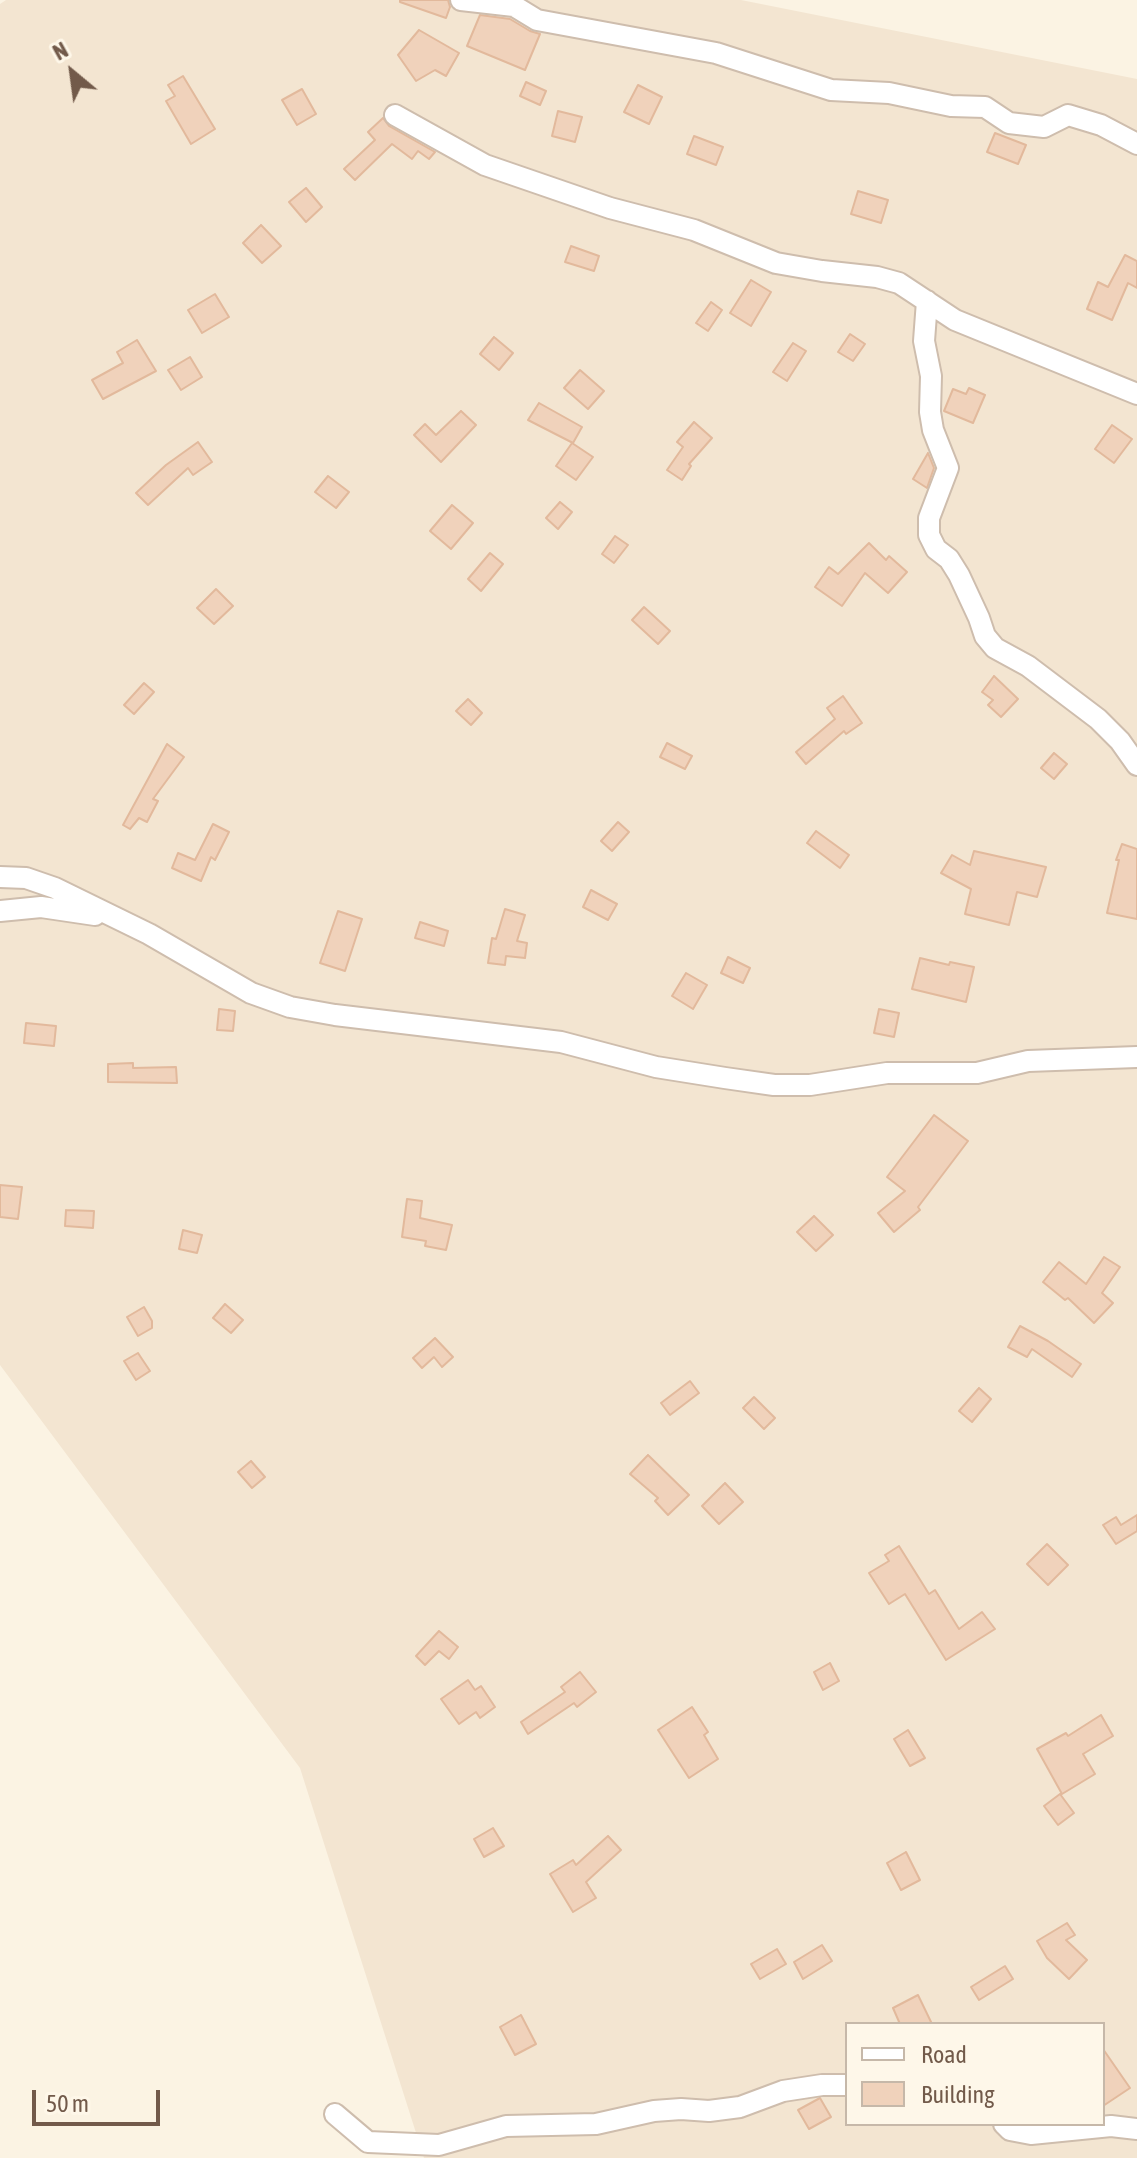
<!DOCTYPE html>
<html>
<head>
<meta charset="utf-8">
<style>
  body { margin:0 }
  #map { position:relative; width:1137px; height:2158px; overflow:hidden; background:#fbf3e3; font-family:"Asap Condensed",sans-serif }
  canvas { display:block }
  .legend { position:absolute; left:845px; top:2022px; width:260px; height:104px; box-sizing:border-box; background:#fef7e9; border:2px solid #c6b8a9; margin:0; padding:10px 14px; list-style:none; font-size:24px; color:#725a4a }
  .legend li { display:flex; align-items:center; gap:16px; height:40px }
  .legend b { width:40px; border:2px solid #c6b8a9 }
  .north { position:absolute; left:32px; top:32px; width:80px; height:80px; -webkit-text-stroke:6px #fef7e9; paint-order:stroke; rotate:331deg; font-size:22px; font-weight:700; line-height:32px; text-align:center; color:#725a4a }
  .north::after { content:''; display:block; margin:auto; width:28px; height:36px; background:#725a4a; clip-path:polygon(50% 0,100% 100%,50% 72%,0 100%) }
  .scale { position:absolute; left:32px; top:2090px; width:128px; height:36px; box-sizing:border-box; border:4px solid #725a4a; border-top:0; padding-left:10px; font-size:24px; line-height:28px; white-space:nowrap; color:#725a4a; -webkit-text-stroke:6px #fef7e9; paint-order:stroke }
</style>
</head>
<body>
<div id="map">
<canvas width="1137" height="2158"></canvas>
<ul class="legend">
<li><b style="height:10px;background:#fff"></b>Road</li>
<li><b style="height:22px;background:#f0d2bb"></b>Building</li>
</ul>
<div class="north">N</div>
<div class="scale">50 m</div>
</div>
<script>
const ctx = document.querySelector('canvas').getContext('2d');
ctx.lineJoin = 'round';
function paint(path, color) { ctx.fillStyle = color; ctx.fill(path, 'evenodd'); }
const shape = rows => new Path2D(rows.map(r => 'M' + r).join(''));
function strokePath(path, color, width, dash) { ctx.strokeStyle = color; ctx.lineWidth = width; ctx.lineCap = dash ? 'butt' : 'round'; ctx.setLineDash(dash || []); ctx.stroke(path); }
paint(shape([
  [6,0,741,0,1137,79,1137,2158,424,2158,300,1768,0,1365,0,4],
  [847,2024,1103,2024,1103,2124,847,2124]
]), '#f3e5d1');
const building = shape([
  [400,0,448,0,450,7,446,18,400,2,400,0],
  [480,15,510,19,530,31,540,34,525,70,467,46,480,15],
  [419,30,459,53,446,76,435,70,416,81,398,55,419,30],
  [183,76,215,129,191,144,166,101,175,96,168,85,183,76],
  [526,82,546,91,540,105,520,96,526,82],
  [638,85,662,97,649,124,624,112,638,85],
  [302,89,316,114,297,125,282,100,302,89],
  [558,111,582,117,575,142,552,136,558,111],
  [383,118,389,126,435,152,429,159,418,151,412,159,392,144,355,180,344,169,375,140,368,132,383,118],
  [995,133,1026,145,1018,164,987,152,995,133],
  [694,136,723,147,716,165,687,154,694,136],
  [306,188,322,207,306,222,289,202,306,188],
  [858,191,888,200,881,223,851,214,858,191],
  [261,225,281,246,262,263,243,243,261,225],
  [571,246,599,256,594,271,565,262,571,246],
  [1125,255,1137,261,1137,288,1128,283,1112,320,1087,309,1098,282,1108,287,1125,255],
  [751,280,771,292,751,326,730,313,751,280],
  [215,294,229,317,202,333,188,310,215,294],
  [711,302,722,310,708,331,696,323,711,302],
  [850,334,865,344,853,361,838,352,850,334],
  [494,337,513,353,499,370,480,354,494,337],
  [137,340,156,371,103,399,92,380,123,363,117,352,137,340],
  [793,343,806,351,787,381,773,372,793,343],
  [190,357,202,377,181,390,168,370,190,357],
  [580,370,604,391,588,409,564,388,580,370],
  [969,388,985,395,973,423,944,411,953,389,966,394,969,388],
  [539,403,582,427,573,443,528,420,539,403],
  [461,411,476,425,441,462,414,435,425,424,436,435,461,411],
  [694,422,712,438,689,464,691,466,682,480,667,470,683,447,677,442,694,422],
  [1112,425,1132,439,1114,463,1095,449,1112,425],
  [198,442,212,462,193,475,188,468,148,505,136,493,166,465,198,442],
  [572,443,593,457,576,480,556,466,572,443],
  [928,453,934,468,927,488,913,479,928,453],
  [328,476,349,492,336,508,315,492,328,476],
  [560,502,572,512,558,529,546,518,560,502],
  [452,505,473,523,451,549,430,531,452,505],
  [615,536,628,545,614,563,602,554,615,536],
  [869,543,886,560,889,556,907,572,888,593,865,573,842,606,815,587,829,567,838,574,869,543],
  [490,553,503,564,481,591,468,579,490,553],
  [216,589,233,606,214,624,197,608,216,589],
  [644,607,670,631,658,644,632,620,644,607],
  [994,676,1018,699,1001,717,988,705,993,700,982,692,994,676],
  [144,683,154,692,134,714,124,705,144,683],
  [843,696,862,723,846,734,844,731,806,764,796,752,835,719,827,708,843,696],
  [468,699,482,713,471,725,456,711,468,699],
  [667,743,692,756,685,769,660,757,667,743],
  [167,744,184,757,153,799,158,801,147,822,139,818,130,829,123,825,167,744],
  [1054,753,1067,764,1054,779,1041,768,1054,753],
  [618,822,629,832,612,851,601,841,618,822],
  [213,824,229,832,215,860,211,857,201,881,172,868,178,853,195,860,213,824],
  [816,831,849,855,840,868,807,843,816,831],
  [1122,844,1137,849,1137,919,1107,913,1119,860,1116,860,1122,844],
  [974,851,1046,867,1037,897,1017,892,1009,925,965,914,971,889,941,873,952,855,970,865,974,851],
  [591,890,617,904,608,920,583,907,591,890],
  [505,909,525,915,517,941,527,943,525,958,506,956,505,965,488,963,492,938,496,939,505,909],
  [338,911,362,919,345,971,320,963,338,911],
  [420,922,448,931,444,946,415,938,420,922],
  [728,957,750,968,743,983,721,973,728,957],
  [920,958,949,965,950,962,974,967,966,1002,912,989,920,958],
  [686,973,707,985,693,1009,672,996,686,973],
  [219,1009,235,1011,233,1031,217,1030,219,1009],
  [879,1009,899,1013,894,1037,874,1033,879,1009],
  [26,1023,56,1026,54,1046,24,1043,26,1023],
  [133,1063,133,1068,176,1067,177,1083,108,1082,108,1064,133,1063],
  [934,1115,968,1141,918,1207,920,1210,894,1232,878,1213,905,1191,887,1177,934,1115],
  [0,1185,22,1187,18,1219,0,1217,0,1185],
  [407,1199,422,1201,420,1218,452,1225,446,1250,425,1246,426,1241,402,1237,407,1199],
  [66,1210,94,1211,93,1228,65,1226,66,1210],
  [814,1216,833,1235,816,1251,797,1232,814,1216],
  [183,1230,202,1235,197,1253,179,1249,183,1230],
  [1104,1257,1120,1267,1102,1293,1113,1303,1094,1323,1068,1298,1065,1300,1043,1282,1059,1262,1086,1284,1104,1257],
  [225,1304,243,1320,231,1333,213,1318,225,1304],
  [144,1307,152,1321,152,1328,138,1336,127,1317,144,1307],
  [1020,1326,1048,1341,1081,1364,1072,1377,1032,1349,1027,1357,1008,1347,1020,1326],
  [435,1338,453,1357,442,1367,434,1357,422,1368,413,1358,435,1338],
  [138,1353,150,1371,136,1380,124,1361,138,1353],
  [690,1381,699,1393,670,1415,661,1403,690,1381],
  [979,1388,991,1399,972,1422,959,1411,979,1388],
  [754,1397,775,1418,764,1429,743,1408,754,1397],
  [648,1455,689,1495,668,1515,655,1501,658,1498,630,1474,648,1455],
  [251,1461,265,1477,252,1488,238,1472,251,1461],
  [725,1483,743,1502,719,1524,702,1506,725,1483],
  [1137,1515,1137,1531,1116,1544,1103,1525,1116,1517,1121,1525,1137,1515],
  [1047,1544,1068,1565,1048,1585,1027,1564,1047,1544],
  [899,1546,929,1594,935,1590,959,1629,982,1612,995,1629,946,1660,905,1594,889,1604,869,1573,889,1561,885,1555,899,1546],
  [439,1631,458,1647,449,1659,439,1651,425,1665,416,1656,439,1631],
  [830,1663,839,1681,823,1690,814,1672,830,1663],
  [580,1672,596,1692,577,1707,574,1703,528,1734,521,1722,565,1692,561,1687,580,1672],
  [468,1680,475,1690,481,1686,495,1707,480,1718,476,1712,459,1724,441,1699,468,1680],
  [692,1707,708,1732,704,1735,718,1759,689,1778,658,1730,692,1707],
  [1101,1715,1113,1736,1083,1754,1095,1774,1062,1794,1037,1749,1066,1733,1068,1736,1101,1715],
  [908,1730,925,1758,910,1766,894,1739,908,1730],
  [1060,1794,1074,1813,1058,1825,1044,1806,1060,1794],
  [493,1828,504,1846,484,1857,474,1839,493,1828],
  [608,1836,621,1850,586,1882,596,1898,573,1912,550,1874,573,1860,576,1865,608,1836],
  [906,1852,920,1880,901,1890,887,1863,906,1852],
  [1067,1923,1075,1935,1066,1940,1087,1960,1069,1979,1047,1958,1037,1941,1067,1923],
  [822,1945,832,1961,803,1979,794,1962,822,1945],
  [777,1949,786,1964,760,1979,751,1964,777,1949],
  [1005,1966,1013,1979,979,2000,971,1987,1005,1966],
  [918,1995,932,2024,900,2024,893,2008,918,1995],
  [521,2015,536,2044,515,2055,500,2027,521,2015],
  [1103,2049,1130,2088,1103,2106,1103,2049],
  [820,2098,831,2117,809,2129,798,2110,820,2098]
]);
paint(building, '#f0d2bb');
strokePath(building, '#e2b99c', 2);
const minor = shape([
  [461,0,514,6,537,20,716,53,831,90,889,93,951,106,985,107,1009,123,1044,127,1068,115,1101,125,1137,144],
  [395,115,485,165,610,208,694,230,776,263,822,271,877,277,899,283,955,320,1137,394],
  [927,301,924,341,931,376,930,412,933,430,948,468,929,518,929,535,936,549,949,559,959,575,979,618,985,636,995,648,1028,666,1098,719,1120,741,1137,765],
  [0,877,26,878,55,888,149,934,251,993,290,1007,335,1015,561,1042,656,1067,725,1078,774,1085,810,1085,887,1073,977,1073,1028,1061,1137,1057],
  [0,911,41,907,95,915],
  [335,2114,368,2142,439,2145,506,2126,596,2124,654,2111,681,2109,709,2111,740,2107,783,2091,822,2085,847,2085],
  [1004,2124,1010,2130,1031,2134,1111,2126,1137,2129]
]);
strokePath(minor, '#cebdad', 24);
strokePath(minor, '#fff', 20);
</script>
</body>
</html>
